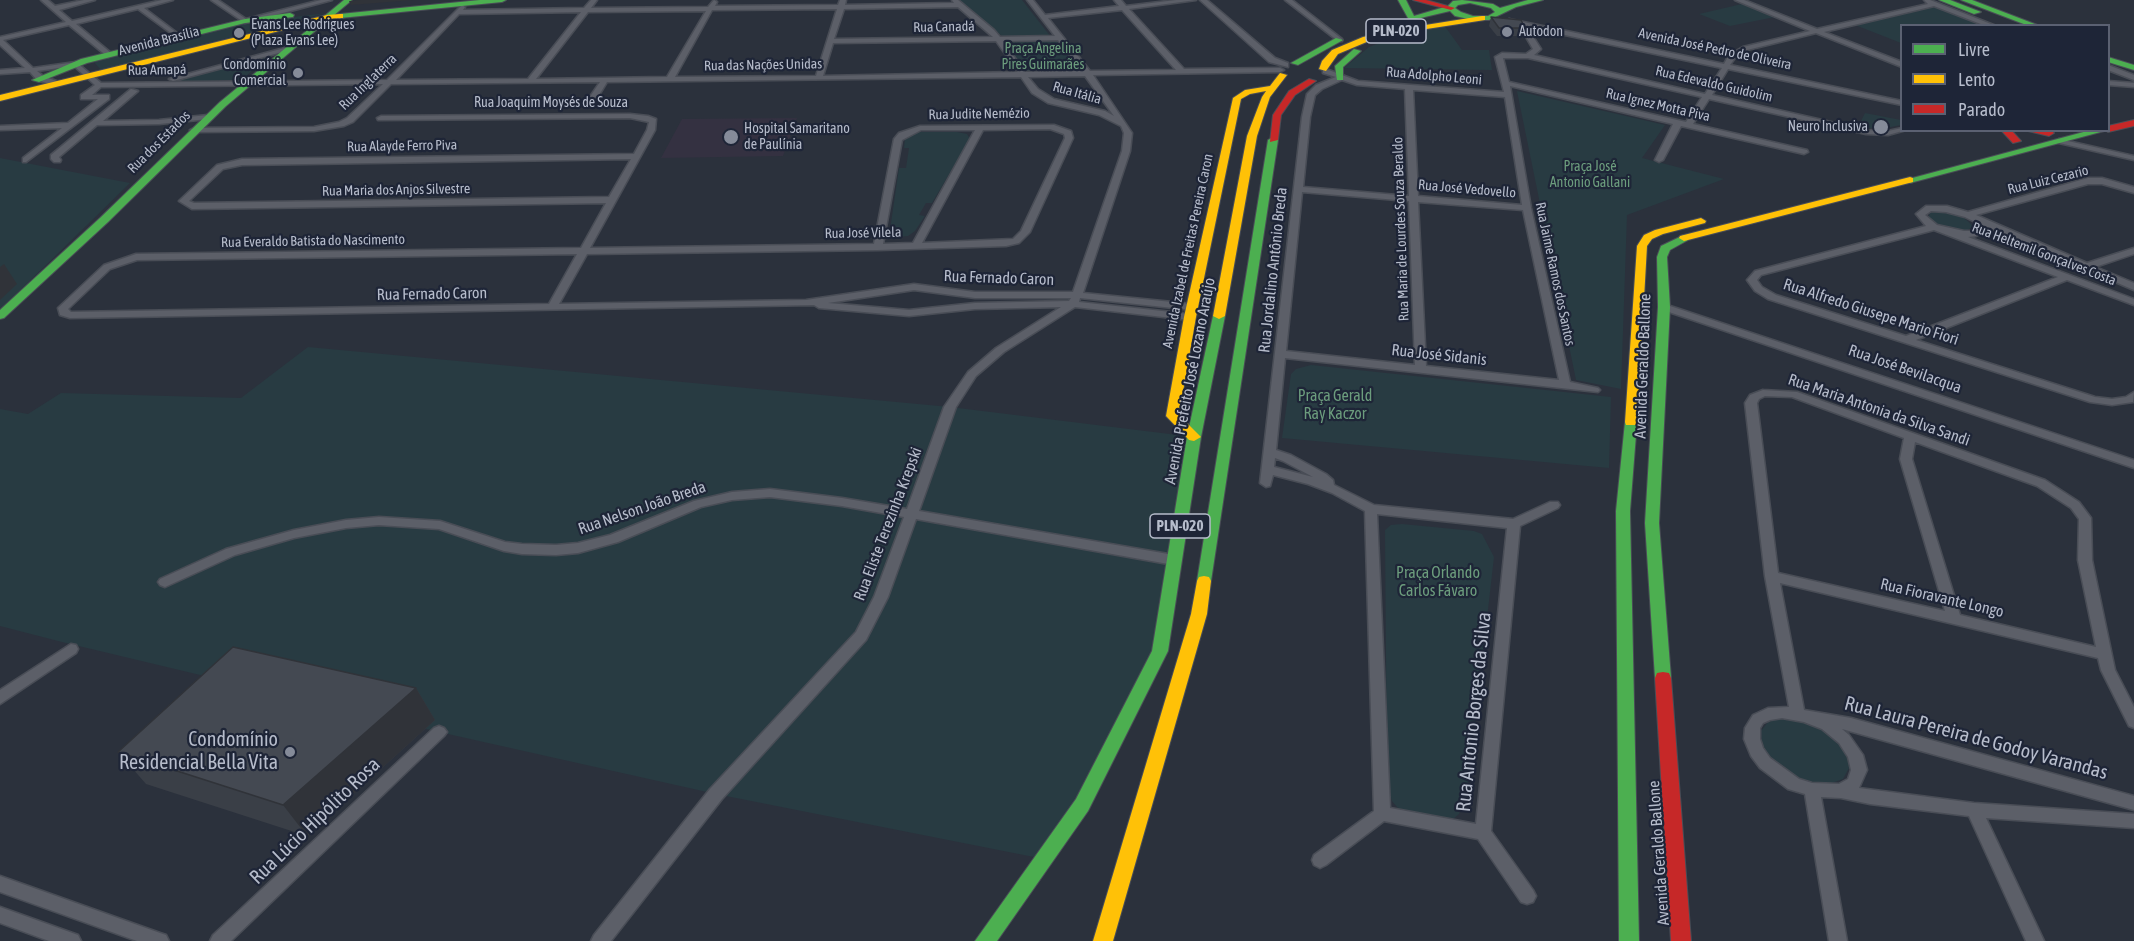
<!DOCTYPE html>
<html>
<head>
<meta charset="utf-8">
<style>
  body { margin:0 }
  #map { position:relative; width:2134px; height:941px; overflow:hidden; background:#2b313c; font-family:"Asap Condensed",sans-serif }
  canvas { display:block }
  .legend { position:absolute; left:1900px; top:24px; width:210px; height:108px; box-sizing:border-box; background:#1e2537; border:2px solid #5b6172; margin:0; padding:8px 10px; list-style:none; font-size:18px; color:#b6bccb }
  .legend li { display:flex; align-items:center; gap:12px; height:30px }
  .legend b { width:30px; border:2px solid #5b6172 }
</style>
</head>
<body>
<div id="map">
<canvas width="2134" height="941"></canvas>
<ul class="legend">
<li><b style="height:8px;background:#4caf50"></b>Livre</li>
<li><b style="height:8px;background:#ffc107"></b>Lento</li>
<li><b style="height:8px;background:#c62828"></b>Parado</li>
</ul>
</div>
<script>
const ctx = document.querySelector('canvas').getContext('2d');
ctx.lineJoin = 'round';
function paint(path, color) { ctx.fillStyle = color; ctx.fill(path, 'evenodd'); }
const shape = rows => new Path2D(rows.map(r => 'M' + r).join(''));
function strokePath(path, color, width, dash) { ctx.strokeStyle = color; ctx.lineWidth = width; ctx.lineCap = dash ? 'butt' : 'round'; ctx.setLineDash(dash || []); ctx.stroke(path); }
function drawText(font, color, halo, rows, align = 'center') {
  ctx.font = font + ' "Asap Condensed",sans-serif'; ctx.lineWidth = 4.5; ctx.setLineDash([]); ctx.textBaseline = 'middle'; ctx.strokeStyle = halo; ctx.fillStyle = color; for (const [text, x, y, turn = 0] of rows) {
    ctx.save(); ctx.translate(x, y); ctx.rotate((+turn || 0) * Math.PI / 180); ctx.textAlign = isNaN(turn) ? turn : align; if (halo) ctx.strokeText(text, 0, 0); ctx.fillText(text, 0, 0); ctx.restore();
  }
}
paint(shape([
  [797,118,783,156,661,158,682,119]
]), '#343141');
paint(shape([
  [958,0,1022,0,1051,37,1003,37],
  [1746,3,1780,16,1730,26,1699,14],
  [1927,6,1947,9,1993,25,1902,26,1901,43,1850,23],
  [326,13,101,70,94,62,244,23],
  [1444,25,1462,50,1489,50,1492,70,1344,68,1369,47,1387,40,1409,32],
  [1057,39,1085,73,1026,74,1001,40],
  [267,57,242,80,172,82,204,73],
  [1517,91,1665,125,1642,158,1724,179,1627,215,1621,389,1576,380],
  [1865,113,1901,120,1901,125,1886,128,1866,128,1859,125],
  [919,132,957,132,967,134,970,139,932,203,926,203,919,215,925,216,915,231,908,236,897,237,892,234,890,230,899,168,906,168,909,148,904,148,905,139],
  [0,158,130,183,0,310],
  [1935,211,1962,216,1973,226,1968,230,1962,230,1940,226,1928,217,1931,212],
  [308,347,950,407,1194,437,1160,651,1044,859,716,794,439,732,62,642,0,626,0,409,28,414,61,393,241,398],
  [1311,365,1611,397,1609,468,1282,438,1291,374,1296,369],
  [1402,524,1474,531,1482,534,1494,557,1467,794,1459,814,1451,821,1403,814,1392,801,1387,785,1385,530,1391,525],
  [1781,718,1804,720,1832,736,1841,745,1848,759,1849,768,1843,779,1829,784,1804,781,1791,775,1770,759,1762,744,1761,731,1768,722]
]), '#283b42');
const street = shape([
  [41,0,48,0,55,6,84,0,95,0,59,10,72,21,162,0,173,0,144,8,181,36,181,38,179,39,138,9,76,24,111,53,112,55,108,57,69,25,3,40,33,68,76,62,101,83,387,80,462,5,465,7,463,10,584,8,591,0,597,0,591,8,708,7,714,0,717,2,715,6,838,5,840,0,846,0,845,5,954,3,952,0,958,0,994,30,1000,37,1055,36,1027,0,1033,0,1045,15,1119,6,1114,0,1121,0,1126,6,1176,0,1196,0,1129,9,1184,69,1280,68,1284,70,1280,72,1093,75,1132,133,1130,151,1083,293,1192,304,1197,307,1192,310,1080,298,1079,302,1190,314,1195,317,1190,320,1075,307,1004,352,976,376,956,407,919,511,1174,555,1179,557,1181,560,1179,563,1174,565,916,519,888,597,866,640,722,799,611,941,591,941,594,935,710,789,856,632,874,597,904,517,842,506,770,497,732,500,701,507,618,542,578,553,556,555,522,554,504,551,439,529,379,525,346,528,294,538,235,555,165,587,160,585,158,582,160,579,226,549,294,530,346,520,379,517,440,521,505,542,522,544,556,545,578,543,610,535,694,501,732,492,770,489,842,498,907,509,944,407,968,372,996,348,1061,307,975,309,909,316,819,308,814,305,70,318,60,315,58,308,104,265,136,254,581,248,606,203,192,209,179,201,217,165,242,159,634,154,647,130,649,122,630,118,378,120,377,118,381,116,630,114,648,116,656,119,655,130,590,248,874,244,894,139,899,133,920,126,1054,125,1071,131,1073,138,1030,232,1019,243,1006,246,878,250,587,254,559,304,806,300,914,284,975,292,1073,292,1122,151,1124,133,1121,126,1099,115,1048,103,1032,93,1021,77,607,82,596,100,593,100,589,98,600,82,391,84,353,122,344,126,314,131,194,132,190,130,194,128,314,127,339,122,347,118,383,84,101,87,92,95,109,95,109,99,26,162,23,162,23,158,62,128,0,130,0,126,68,123,98,99,81,99,81,95,95,85,74,66,37,71,43,76,59,82,59,86,56,86,37,80,30,72,0,74,0,70,25,68,0,45,0,37,66,22,41,0],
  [958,7,993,37,834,39,844,9,958,7],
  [837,9,816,76,675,77,712,10,837,9],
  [1122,10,1176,70,1090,71,1048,18,1122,10],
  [706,11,667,77,536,79,588,12,706,11],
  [581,12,528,79,396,80,459,14,581,12],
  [1058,40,1082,71,1025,72,1003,41,1058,40],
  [996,41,1018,72,823,76,833,43,996,41],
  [1085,76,1114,116,1105,111,1054,99,1038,89,1028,77,1085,76],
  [1050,129,1064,134,1065,138,1021,231,1013,239,922,243,983,130,1050,129],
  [921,130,975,130,913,243,883,244,902,140,921,130],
  [631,159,609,197,194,203,189,201,223,169,242,165,631,159],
  [577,254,549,304,71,312,68,309,110,269,137,260,577,254],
  [914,290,975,298,1071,298,1069,301,975,303,909,310,828,303,914,290],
  [211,0,218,0,246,19,321,0,332,0,245,23,211,0],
  [1200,0,1207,0,1275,58,1288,63,1288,67,1269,62,1200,0],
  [1285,0,1292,0,1342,39,1342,41,1338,41,1285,0],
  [1735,0,1744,0,1817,29,1928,4,1924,0,1930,0,1996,26,1986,26,1934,6,1824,32,1902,62,1902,67,1816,33,1747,50,1735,58,1730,65,1902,101,1902,105,1728,69,1712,95,1866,130,1888,131,1902,128,1902,130,1906,130,1888,135,1866,134,1709,99,1693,124,1807,150,1808,152,1804,154,1681,126,1663,160,1659,162,1655,160,1673,124,1510,86,1531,208,1570,382,1598,388,1600,390,1598,392,1285,358,1276,450,1291,455,1326,474,1333,480,1334,485,1374,505,1513,519,1550,502,1558,502,1560,505,1558,508,1520,526,1491,831,1533,890,1536,896,1533,902,1527,904,1521,902,1478,839,1384,821,1326,865,1320,868,1314,865,1312,860,1314,855,1374,811,1365,511,1332,493,1308,484,1273,475,1270,486,1266,487,1260,483,1302,117,1307,94,1316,85,1336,77,1323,73,1323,69,1326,69,1358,81,1504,92,1495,57,1502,53,1526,54,1533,49,1519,25,1507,22,1507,20,1509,19,1724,64,1729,55,1743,47,1810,31,1735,0],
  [1527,27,1722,68,1705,94,1534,55,1541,49,1527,27],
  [1503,58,1528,58,1702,97,1686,122,1509,82,1503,58],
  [1342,80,1357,85,1405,89,1409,196,1303,187,1310,117,1315,95,1322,89,1342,80],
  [1413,90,1505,97,1522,205,1418,196,1413,90],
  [1302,192,1409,201,1415,365,1286,351,1302,192],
  [1418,202,1523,210,1559,380,1426,366,1418,202],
  [1275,458,1283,461,1313,477,1274,467,1275,458],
  [1377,514,1507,528,1476,824,1390,808,1377,514],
  [288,47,290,48,290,50,173,81,169,79,288,47],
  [2108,65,2134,75,2134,80,2108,70,2108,65],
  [2108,81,2134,83,2134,87,2108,85,2108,81],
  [131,89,138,91,103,121,159,120,208,115,212,117,208,119,159,124,97,125,59,157,61,160,60,162,54,162,51,159,51,155,131,89],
  [2059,139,2134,156,2134,160,2059,143,2059,139],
  [2088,178,2102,178,2134,187,2134,193,2102,184,2088,184,1976,215,2087,263,2134,248,2134,254,2095,267,2134,283,2134,290,1985,226,1985,231,1976,236,1968,237,2134,299,2134,305,2067,280,1916,340,2095,397,2112,399,2126,397,2134,392,2133,402,2112,405,2090,402,1768,299,1755,291,1747,280,1755,271,1926,226,1916,214,1926,206,1947,206,1968,212,2088,178],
  [1931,211,1946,212,1965,217,1975,222,1977,228,1971,231,1964,231,1937,225,1925,215,1931,211],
  [1934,230,2058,277,1906,336,1776,295,1762,287,1757,280,1761,275,1934,230],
  [1664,304,2134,460,2134,468,1660,309,1660,305,1664,304],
  [1763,390,1797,392,2045,480,2079,502,2091,518,2092,560,2115,670,2134,707,2134,728,2129,726,2101,670,2098,658,1780,583,1804,710,1851,718,2134,796,2134,810,1842,729,1849,735,1863,755,1867,770,1859,788,1974,803,2134,814,2134,828,1986,818,2044,941,2026,941,1969,816,1870,804,1841,798,1821,797,1847,941,1829,941,1805,794,1788,789,1760,768,1751,756,1744,739,1745,728,1753,715,1768,708,1789,707,1765,576,1745,403,1750,395,1763,390],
  [1765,396,1792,397,1904,438,1900,459,1945,611,1778,573,1757,403,1759,399,1765,396],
  [1915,442,2037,486,2071,508,2079,519,2078,560,2096,647,1960,615,1912,459,1915,442],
  [1782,718,1804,722,1822,729,1839,743,1848,757,1851,770,1848,779,1839,784,1812,783,1799,779,1770,758,1763,748,1760,739,1760,728,1763,723,1770,720,1782,718],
  [71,644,76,645,78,649,76,653,0,704,0,690,71,644],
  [439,726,444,728,447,732,444,736,231,941,210,941,213,935,434,728,439,726],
  [0,876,160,933,166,935,169,941,137,941,0,892,0,876],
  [0,907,78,935,81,941,49,941,0,923,0,907]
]);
const fast = shape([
  [344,0,352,0,226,106,108,222,4,318,0,319,0,310,100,218,220,102,344,0],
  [480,0,506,0,502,2,340,18,336,16,340,14,480,0],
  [1398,0,1406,0,1414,16,1448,6,1453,1,1462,0,1493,4,1500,8,1528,0,1543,0,1516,7,1489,20,1473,20,1455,16,1450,11,1412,20,1408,18,1398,0],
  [1470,3,1491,8,1495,12,1488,16,1473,16,1461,12,1455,8,1458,5,1470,3],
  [1939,0,1950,0,1981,12,1974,14,1939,0],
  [1961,0,1972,0,2040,26,2029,26,1961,0],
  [290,13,294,15,293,17,245,23,87,63,39,82,32,80,81,59,245,19,290,13],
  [1336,38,1343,40,1298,65,1291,63,1336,38],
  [1354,49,1361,51,1343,67,1343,80,1337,80,1335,66,1354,49],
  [2108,57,2134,65,2134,70,2108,62,2108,57],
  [2091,130,2108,130,1910,183,1905,180,2091,130],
  [1273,137,1278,140,1211,581,1209,585,1204,586,1199,585,1197,581,1268,140,1273,137],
  [1684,235,1688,236,1688,240,1670,250,1667,257,1670,307,1659,523,1671,678,1669,683,1663,684,1657,683,1655,678,1645,523,1658,307,1657,257,1661,246,1684,235],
  [1219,313,1225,316,1201,437,1168,651,1088,811,997,941,975,941,1076,799,1152,651,1187,437,1213,316,1219,313],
  [1631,418,1637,422,1630,511,1639,941,1619,941,1616,511,1625,422,1631,418]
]);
const slow = shape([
  [340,14,343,14,343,18,327,19,0,101,0,95,327,15,340,14],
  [1482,16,1485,16,1485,20,1394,34,1369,41,1338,54,1326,71,1319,69,1322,61,1332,50,1363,37,1394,30,1482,16],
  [1280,73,1287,75,1270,97,1257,136,1225,316,1219,319,1213,316,1247,136,1262,97,1266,91,1250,94,1241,99,1196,317,1179,415,1201,437,1194,441,1189,440,1166,416,1184,317,1233,98,1245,90,1270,86,1280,73],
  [1910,177,1913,178,1913,182,1684,241,1679,238,1680,236,1910,177],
  [1701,218,1706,221,1705,223,1663,234,1652,239,1647,246,1637,422,1636,425,1626,425,1625,422,1637,246,1644,235,1655,230,1701,218],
  [1204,576,1209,577,1211,581,1207,614,1113,941,1093,941,1191,614,1197,581,1199,577,1204,576]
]);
const jam = shape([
  [1413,0,1426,0,1455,8,1451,10,1413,0],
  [1309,79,1316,81,1295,95,1281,115,1278,140,1270,142,1273,115,1289,91,1309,79],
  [2134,120,2134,126,2108,132,2105,130,2108,130,2108,126,2134,120],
  [2001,130,2011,130,2021,141,2013,143,2001,130],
  [2024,130,2050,130,2054,133,2049,136,2024,130],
  [1663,672,1669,673,1671,678,1691,941,1671,941,1655,678,1657,673,1663,672]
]);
strokePath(street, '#494d56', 3);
strokePath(fast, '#494d56', 2);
strokePath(slow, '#494d56', 2);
strokePath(jam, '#494d56', 2);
paint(street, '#5c5f68');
paint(fast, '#4caf50');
paint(slow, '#ffc107');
paint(jam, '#c62828');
paint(shape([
  [1491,17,1525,28,1523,36,1497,36,1489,26],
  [416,688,435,720,307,836,146,784,118,752]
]), '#3a3f47');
paint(shape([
  [361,0,413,0,351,5,349,1],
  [4,264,17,284,0,300,0,267],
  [416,688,435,720,307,836,283,805]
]), '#303339');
const building = shape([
  [1491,17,1521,20,1525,28,1499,28,1491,17],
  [233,647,416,688,283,805,118,752,233,647]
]);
paint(building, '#444952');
strokePath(building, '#303339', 1.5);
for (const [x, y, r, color] of [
  [1507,32,6,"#858b99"],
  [239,33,6,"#858b99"],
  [298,73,6,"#858b99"],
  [1881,127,8,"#858b99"],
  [731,137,8,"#858b99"],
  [290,752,6,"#858b99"]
]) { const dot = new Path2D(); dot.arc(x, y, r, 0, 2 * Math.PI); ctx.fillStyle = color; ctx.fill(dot); strokePath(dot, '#1e2537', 2); }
drawText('14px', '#b6bccb', '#1e2537', [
  ["Evans Lee Rodrigues",251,25],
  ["(Plaza Evans Lee)",251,41],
  ["Autodon",1519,32],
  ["Condomínio",286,65,"right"],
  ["Comercial",286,81,"right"],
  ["Neuro Inclusiva",1868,127,"right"],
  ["Hospital Samaritano",744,129],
  ["de Paulínia",744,145]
], 'left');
drawText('14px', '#b6bccb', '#1e2537', [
  ["Rua Canadá",944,27,-1],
  ["Avenida Brasília",159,41,-14],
  ["Avenida José Pedro de Oliveira",1715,49,12],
  ["Rua das Nações Unidas",763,65,-1],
  ["Rua Amapá",157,70,-1],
  ["Rua Adolpho Leoni",1434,76,5],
  ["Rua Inglaterra",368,82,-44],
  ["Rua Edevaldo Guidolim",1714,84,13],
  ["Rua Itália",1077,93,16],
  ["Rua Joaquim Moysés de Souza",551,103],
  ["Rua Ignez Motta Piva",1658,105,13],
  ["Rua Judite Nemézio",979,114,-1],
  ["Rua dos Estados",159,142,-45],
  ["Rua Alayde Ferro Piva",402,146,-1],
  ["Rua Luiz Cezario",2048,180,-14],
  ["Rua José Vedovello",1467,189,5],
  ["Rua Maria dos Anjos Silvestre",396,190,-1],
  ["Rua Maria de Lourdes Souza Beraldo",1401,229,-92],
  ["Rua José Vilela",863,233,-1],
  ["Rua Everaldo Batista do Nascimento",313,241,-1],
  ["Avenida Izabel de Freitas Pereira Caron",1188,251,-78],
  ["Rua Heltemil Gonçalves Costa",2044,254,21],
  ["Rua Jaime Ramos dos Santos",1555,274,78]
]);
drawText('14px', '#6c9d7d', '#1e2537', [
  ["Praça Angelina",1043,49],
  ["Pires Guimarães",1043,65],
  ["Praça José",1590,167],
  ["Antonio Gallani",1590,183]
]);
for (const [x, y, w] of [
  [1396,31,60],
  [1180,526,60]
]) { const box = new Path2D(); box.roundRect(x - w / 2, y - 12, w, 24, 4.5); ctx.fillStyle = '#1e2537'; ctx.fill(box); strokePath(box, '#b6bccb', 1.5); }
drawText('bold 15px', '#b6bccb', null, [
  ["PLN-020",1396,31],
  ["PLN-020",1180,526]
]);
drawText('16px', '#b6bccb', '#1e2537', [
  ["Rua Jordalino Antônio Breda",1273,270,-84],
  ["Rua Fernado Caron",999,278,2],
  ["Rua Fernado Caron",432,294,-1],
  ["Rua Alfredo Giusepe Mario Fiori",1871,312,18],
  ["Rua José Sidanis",1439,355,6],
  ["Avenida Geraldo Ballone",1643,366,-88],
  ["Rua José Bevilacqua",1905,369,19],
  ["Avenida Prefeito José Lozano Araújo",1190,381,-79],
  ["Rua Maria Antonia da Silva Sandi",1879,410,19],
  ["Rua Nelson João Breda",642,508,-19],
  ["Rua Eliste Terezinha Krepski",888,524,-69],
  ["Rua Fioravante Longo",1942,598,13],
  ["Avenida Geraldo Ballone",1659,853,-94]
]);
drawText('16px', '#6c9d7d', '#1e2537', [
  ["Praça Gerald",1335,396],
  ["Ray Kaczor",1335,414],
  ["Praça Orlando",1438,573],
  ["Carlos Fávaro",1438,591]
]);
drawText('20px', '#b6bccb', '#1e2537', [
  ["Rua Antonio Borges da Silva",1474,712,-84],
  ["Rua Laura Pereira de Godoy Varandas",1976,738,15],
  ["Rua Lúcio Hipólito Rosa",315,821,-44]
]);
drawText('20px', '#b6bccb', '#1e2537', [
  ["Condomínio",278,740],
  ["Residencial Bella Vita",278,763]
], 'right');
</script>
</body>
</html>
